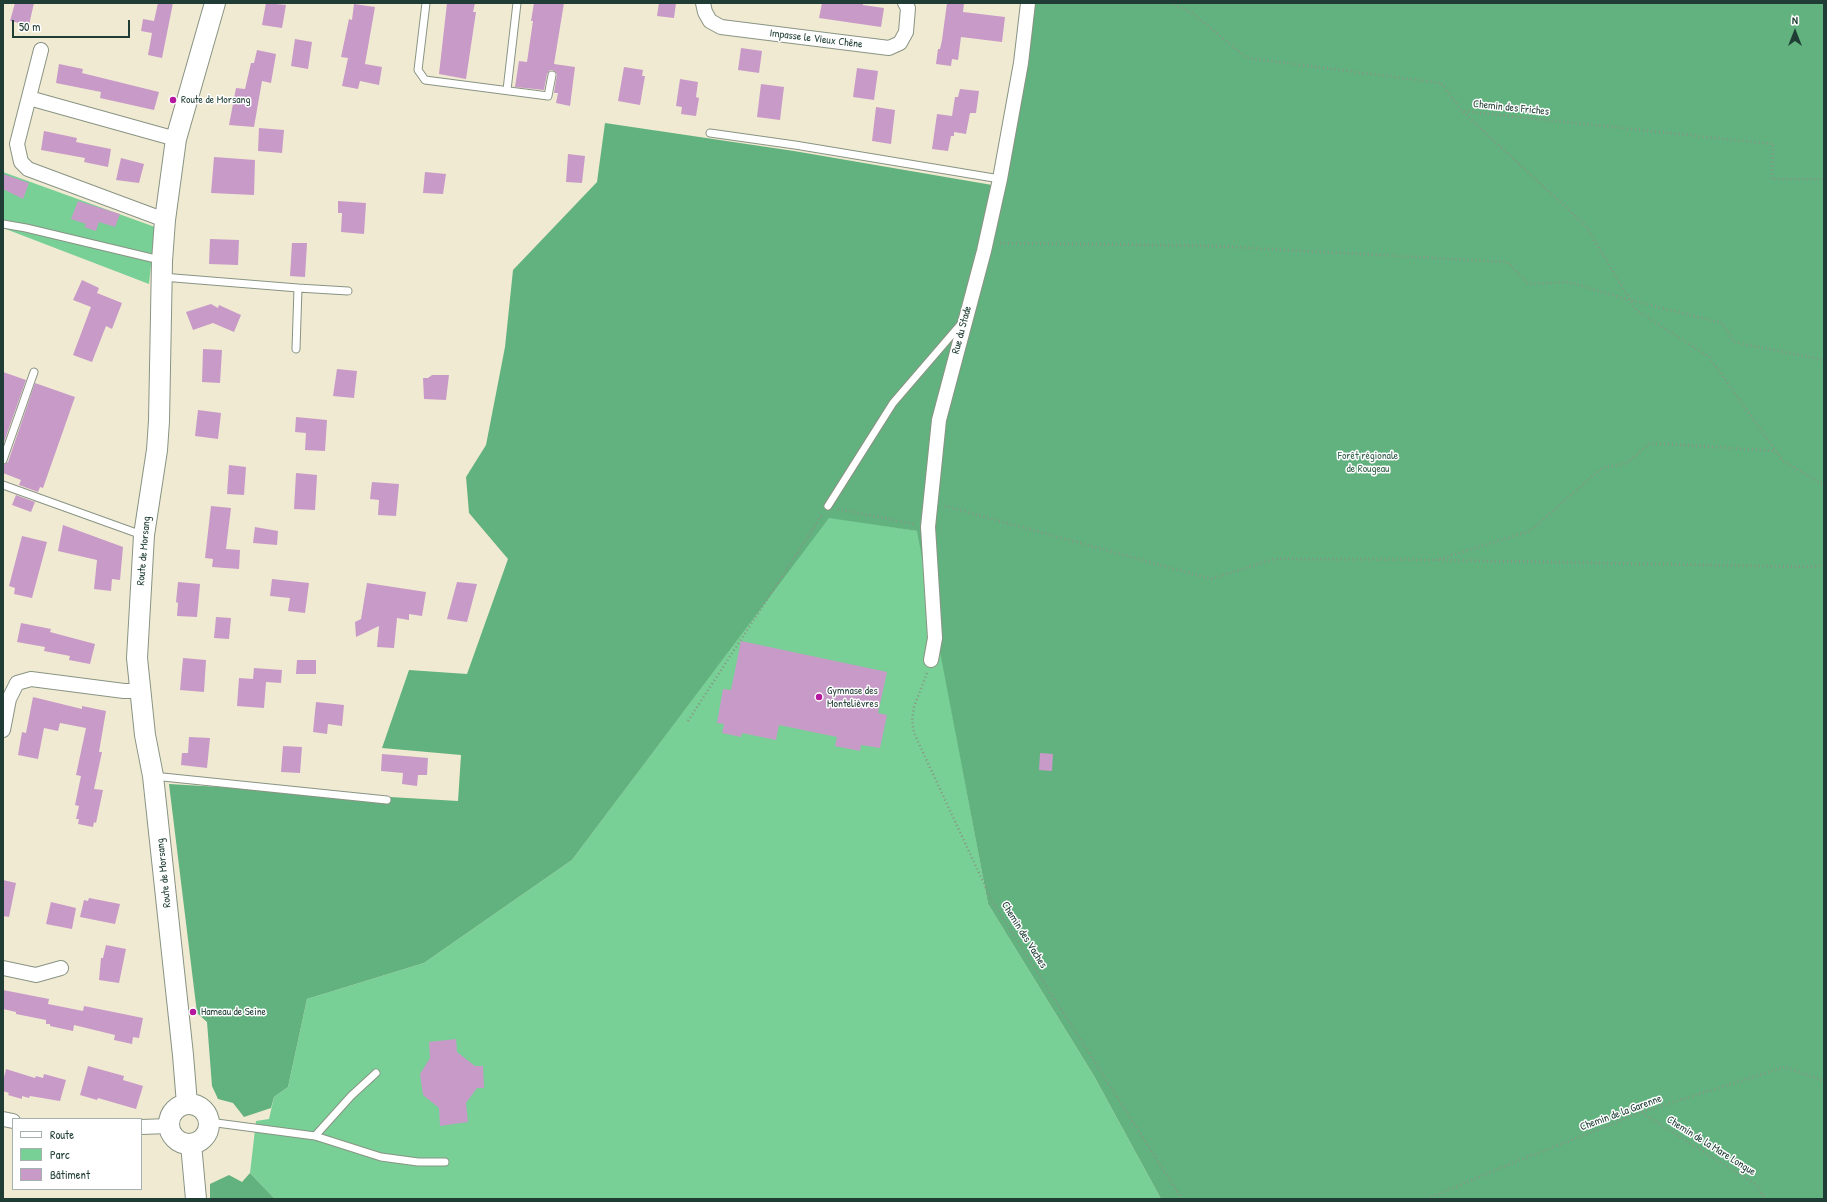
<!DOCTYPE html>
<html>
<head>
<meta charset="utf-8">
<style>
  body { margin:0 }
  #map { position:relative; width:1827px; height:1202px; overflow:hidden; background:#f1ead2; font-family:"Patrick Hand",sans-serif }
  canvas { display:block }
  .frame { position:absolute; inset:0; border:4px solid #1f3d34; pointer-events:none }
  .legend { position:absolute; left:12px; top:1118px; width:130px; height:72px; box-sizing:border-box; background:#fff; border:1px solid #a5b1ae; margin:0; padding:5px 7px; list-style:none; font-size:12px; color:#1f3d34 }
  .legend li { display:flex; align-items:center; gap:8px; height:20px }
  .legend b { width:20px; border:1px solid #a5b1ae }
  .north { position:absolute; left:1775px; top:12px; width:40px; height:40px; -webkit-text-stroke:3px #fff; paint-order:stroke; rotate:0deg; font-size:11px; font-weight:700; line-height:16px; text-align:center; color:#1f3d34 }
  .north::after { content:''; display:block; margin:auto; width:14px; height:18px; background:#1f3d34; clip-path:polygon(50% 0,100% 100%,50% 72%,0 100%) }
  .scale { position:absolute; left:12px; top:20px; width:118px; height:18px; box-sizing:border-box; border:2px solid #1f3d34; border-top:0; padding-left:5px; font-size:12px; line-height:14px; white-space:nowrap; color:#1f3d34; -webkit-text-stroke:3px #fff; paint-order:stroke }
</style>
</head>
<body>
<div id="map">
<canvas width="1827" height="1202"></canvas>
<div class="frame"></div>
<ul class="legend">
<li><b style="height:5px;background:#fff"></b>Route</li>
<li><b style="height:11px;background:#78d096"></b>Parc</li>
<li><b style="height:11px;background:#c89ac8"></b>Bâtiment</li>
</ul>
<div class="north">N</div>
<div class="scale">50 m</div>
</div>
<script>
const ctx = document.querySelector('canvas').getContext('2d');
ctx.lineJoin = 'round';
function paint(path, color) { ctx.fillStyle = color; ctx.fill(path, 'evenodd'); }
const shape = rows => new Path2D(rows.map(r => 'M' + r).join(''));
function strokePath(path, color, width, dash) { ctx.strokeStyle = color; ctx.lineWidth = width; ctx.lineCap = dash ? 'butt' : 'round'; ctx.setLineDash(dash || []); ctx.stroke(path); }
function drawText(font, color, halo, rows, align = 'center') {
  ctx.font = font + ' "Patrick Hand",sans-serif'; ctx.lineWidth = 3; ctx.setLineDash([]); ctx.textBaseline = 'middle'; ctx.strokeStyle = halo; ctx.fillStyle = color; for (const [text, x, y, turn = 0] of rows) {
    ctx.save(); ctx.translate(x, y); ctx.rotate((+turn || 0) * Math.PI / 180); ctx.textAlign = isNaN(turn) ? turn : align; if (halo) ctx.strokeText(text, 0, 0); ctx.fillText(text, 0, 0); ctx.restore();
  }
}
paint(shape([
  [3,172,155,227,149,284,3,228],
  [829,517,918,531,988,904,1094,1076,1161,1199,275,1199,250,1173,256,1121,269,1119,274,1097,288,1087,307,999,424,963,572,860]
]), '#78d096');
paint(shape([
  [1033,3,1824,3,1824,1199,1161,1199,1094,1076,988,904,917,531,829,518,572,860,424,963,307,999,288,1087,274,1097,271,1108,244,1117,233,1103,218,1099,212,1086,207,1022,197,1013,169,784,458,801,461,755,382,748,409,670,467,674,508,559,469,513,466,477,486,445,505,347,513,270,597,182,605,123,794,151,998,186],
  [250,1173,275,1199,210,1199,210,1184,229,1175,242,1182]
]), '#62b27f');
paint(shape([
  [15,3,34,3,29,25,10,21],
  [158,3,173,3,162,58,148,55,152,33,141,31,143,19,154,21],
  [266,3,286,5,282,28,262,25],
  [447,3,475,3,473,12,476,12,466,79,439,74],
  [534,3,564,3,554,64,575,67,570,106,556,103,558,93,554,93,557,74,553,70,550,70,547,74,544,90,515,87,519,61,527,62,533,21,531,21],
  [659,3,676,3,674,18,657,16],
  [822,3,863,3,863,5,884,8,881,27,819,18],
  [947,3,964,3,963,12,1005,17,1002,42,961,37,958,60,952,59,951,66,936,64,938,49,940,49,942,40],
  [354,4,375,7,365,64,382,67,379,85,360,81,358,89,342,86,348,58,341,57,349,19,352,20],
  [295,39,312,42,308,69,291,66],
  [741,48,762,51,759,73,738,70],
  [257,50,276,54,271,83,262,81,254,127,229,125,236,88,245,89,251,63,254,63],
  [59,64,83,69,82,73,159,92,154,110,100,98,101,92,56,83],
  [624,67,643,70,642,76,645,76,640,105,618,101],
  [857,68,878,71,874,100,853,97],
  [680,79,698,82,696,97,699,98,696,116,681,114,682,107,676,106],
  [761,84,784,87,780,120,757,117],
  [960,89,979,91,976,113,970,113,966,134,954,132,954,136,951,136,948,151,932,149,937,114,952,116,955,97,958,97],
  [876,107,895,110,891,144,872,141],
  [259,128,284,130,282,153,258,151],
  [44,131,77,138,76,142,111,149,108,167,84,162,85,158,41,150],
  [568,154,585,156,582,183,566,182],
  [214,157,255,160,254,195,211,193],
  [121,158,144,164,139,183,116,180],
  [425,172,446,174,443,194,423,193],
  [3,174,29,183,23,199,3,189],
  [78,201,120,214,115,227,99,222,96,231,84,227,86,224,71,219],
  [338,201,366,203,364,234,341,232,342,213,338,213],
  [210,239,239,240,238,265,209,264],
  [292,243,307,243,305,277,290,276],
  [82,280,99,288,97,293,122,303,112,329,106,326,92,362,73,355,91,307,73,300],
  [211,304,218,308,219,305,241,315,234,332,213,323,193,330,186,312],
  [203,349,222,350,220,383,202,382],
  [337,369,357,371,354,398,333,396],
  [3,372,26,380,3,445],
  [432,375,449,375,446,400,424,399,423,378,428,378],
  [35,383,75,397,43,488,40,487,38,492,19,485,21,480,3,473,3,465,8,462],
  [198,410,221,413,218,439,195,436],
  [296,417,327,420,325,451,305,450,306,433,295,432],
  [229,465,246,467,244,495,227,494],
  [296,473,317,475,315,510,294,509],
  [372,482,399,484,396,516,378,515,379,500,370,499],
  [16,495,35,502,31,512,12,505],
  [211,506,231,508,226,549,240,550,239,569,212,567,213,559,205,558],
  [63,525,123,547,120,580,112,579,111,591,94,589,97,560,58,551],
  [255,527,278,531,277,545,253,543],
  [22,536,47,542,32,598,14,594,15,588,9,586],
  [272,579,309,583,305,613,288,611,290,598,270,596],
  [178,582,200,584,197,617,177,616,178,603,176,602],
  [457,582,477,584,467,622,447,619],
  [367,583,426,592,422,616,409,614,409,620,397,618,394,648,377,647,379,626,356,637,355,622,361,619],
  [216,617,231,618,229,639,214,638],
  [21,623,51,629,50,632,95,644,90,664,69,660,70,656,44,651,45,647,17,642],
  [741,641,887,672,878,713,887,715,880,748,861,745,860,751,835,746,837,737,779,725,776,740,742,733,741,737,722,733,724,724,717,723,723,689,731,690],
  [183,658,206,660,204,692,180,690],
  [297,660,316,660,316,674,296,674],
  [254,668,282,670,281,683,266,682,264,708,237,706,239,678,253,679],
  [33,697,82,709,82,706,106,711,99,752,102,752,94,789,103,790,96,823,94,822,93,827,78,824,79,819,76,819,79,806,75,805,81,776,76,775,86,728,60,723,58,731,44,728,38,759,18,755,22,732,26,733],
  [316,702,344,705,342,726,328,724,327,734,313,732],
  [189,737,210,738,207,768,181,765,182,753,188,753],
  [283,746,302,747,300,773,281,772],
  [1040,753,1053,754,1052,771,1039,770],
  [382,754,428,758,427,775,418,775,417,786,402,784,403,773,381,771],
  [3,880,16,883,9,917,3,916],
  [89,898,120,904,115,924,80,917,84,900,88,901],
  [51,902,76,908,72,929,46,924],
  [106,945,126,949,119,983,99,980,101,958,103,958],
  [3,990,49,999,48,1004,83,1011,84,1006,143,1018,139,1038,133,1037,132,1044,114,1040,115,1035,74,1025,73,1031,50,1026,50,1024,46,1024,46,1020,16,1014,16,1012,3,1009],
  [456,1039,457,1052,475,1066,483,1066,484,1088,477,1088,466,1103,468,1122,440,1126,439,1108,423,1095,420,1074,430,1058,429,1042],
  [88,1066,124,1076,123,1080,143,1086,136,1109,98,1098,97,1100,80,1095],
  [6,1069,35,1078,36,1076,43,1078,44,1074,66,1080,60,1101,30,1096,29,1098,22,1096,22,1099,8,1095,9,1093,3,1091,3,1081]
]), '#c89ac8');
const lane = shape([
  [426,3,418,70,425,80,548,96,552,75],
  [507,90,517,3],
  [710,133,795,145,1000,179],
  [3,224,26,228,160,260],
  [162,277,298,288,296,349],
  [298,288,348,291],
  [3,460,34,372],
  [3,485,142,535],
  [828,506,893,403,961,324],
  [153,776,387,800],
  [209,1122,315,1136,381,1157,418,1162,445,1162],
  [315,1136,351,1096,376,1073]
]);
const street = shape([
  [703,3,705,12,710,21,721,27,889,48,900,43,906,32,908,8,905,3],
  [41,50,17,144,21,162,28,169,165,220],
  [29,98,176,139],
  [931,660,935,638,928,527,939,420,984,251,1000,179,1021,63,1028,3],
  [3,730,9,699,17,683,31,679,124,691,140,691],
  [3,968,36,975,61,968],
  [3,1119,13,1121],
  [141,1127,169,1126]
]);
const secondary = shape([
  [187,1104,183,1055,153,776,145,735,137,658,144,535,157,450,159,421,162,261,165,220,176,139,215,3],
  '169 1124a20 20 0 1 1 40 0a20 20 0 1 1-40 0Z',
  [191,1144,196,1199]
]);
strokePath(lane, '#889483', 9);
strokePath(street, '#889483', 16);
strokePath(secondary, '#889483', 22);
strokePath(shape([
  [1170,3,1191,12,1247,58,1441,83,1462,111,1773,144,1772,179,1824,179],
  [1463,112,1586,226,1636,310,1709,357,1783,461,1824,485],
  [1000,243,1213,246,1507,262,1529,284,1568,282,1630,300,1722,323,1734,342,1824,360],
  [945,506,1211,579,1274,559,1436,560,1530,531,1602,468,1627,463,1650,443,1776,451],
  [838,509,914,524],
  [1439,560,1812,567,1824,565],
  [927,673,914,707,912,720,914,733,992,901,1182,1199],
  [688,721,822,515],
  [1642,1113,1757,1185,1765,1199],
  [1427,1199,1500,1168,1642,1112,1785,1067,1824,1081]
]), '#889483', 2.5, [1, 3]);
strokePath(lane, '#fff', 7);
strokePath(street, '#fff', 14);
strokePath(secondary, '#fff', 20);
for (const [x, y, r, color] of [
  [173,100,4,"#b5179e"],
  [819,697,4,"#b5179e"],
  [193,1012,4,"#b5179e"]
]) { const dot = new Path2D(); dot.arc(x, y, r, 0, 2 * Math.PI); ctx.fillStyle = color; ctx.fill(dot); strokePath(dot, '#fff', 1.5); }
drawText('11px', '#1f3d34', '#fff', [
  ["Impasse le Vieux Chêne",816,39,7],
  ["Chemin des Friches",1511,108,6],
  ["Rue du Stade",962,330,-75],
  ["Route de Morsang",144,551,-85],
  ["Route de Morsang",164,873,-96],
  ["Chemin des Vaches",1024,935,58],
  ["Chemin de la Garenne",1621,1113,-20],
  ["Chemin de la Mare Longue",1711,1146,32]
]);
drawText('11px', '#1f3d34', '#fff', [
  ["Route de Morsang",181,100],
  ["Gymnase des",827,691],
  ["Montelièvres",827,704],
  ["Hameau de Seine",201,1012]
], 'left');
drawText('11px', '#35624c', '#fff', [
  ["Forêt régionale",1368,456],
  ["de Rougeau",1368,469]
]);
</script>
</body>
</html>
